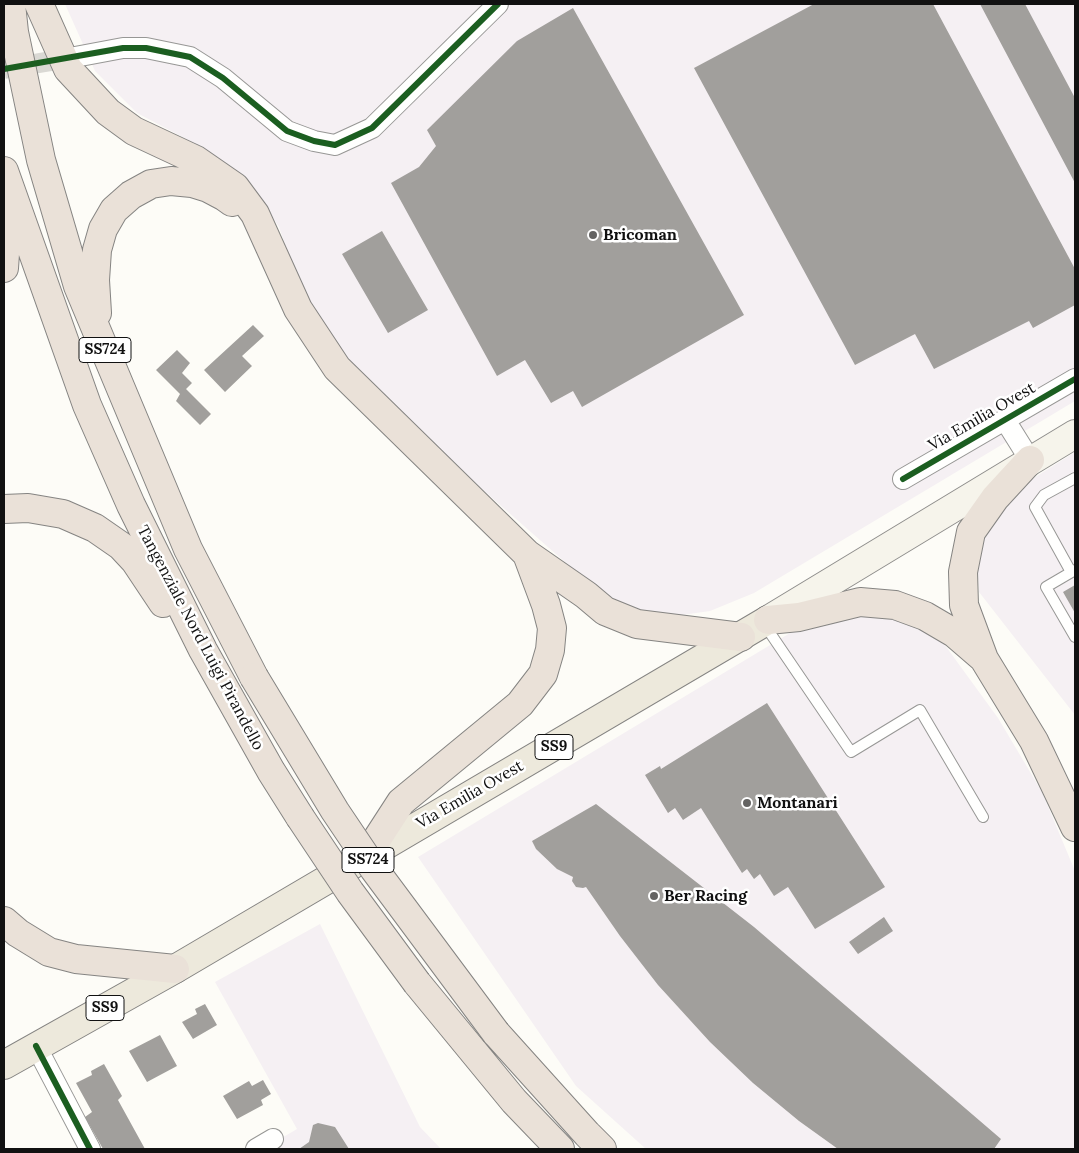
<!DOCTYPE html>
<html>
<head>
<meta charset="utf-8">
<style>
  body { margin:0 }
  #map { position:relative; width:1079px; height:1153px; overflow:hidden; background:#fdfcf7; font-family:Lora,serif }
  canvas { display:block }
  .frame { position:absolute; inset:0; border:5px solid #111; pointer-events:none }
</style>
</head>
<body>
<div id="map">
<canvas width="1079" height="1153"></canvas>
<div class="frame"></div>
</div>
<script>
const ctx = document.querySelector('canvas').getContext('2d');
ctx.lineJoin = 'round';
function paint(path, color) { ctx.fillStyle = color; ctx.fill(path, 'evenodd'); }
const shape = rows => new Path2D(rows.map(r => 'M' + r).join(''));
function strokePath(path, color, width, dash) { ctx.strokeStyle = color; ctx.lineWidth = width; ctx.lineCap = dash ? 'butt' : 'round'; ctx.setLineDash(dash || []); ctx.stroke(path); }
function drawText(font, color, halo, rows, align = 'center') {
  ctx.font = font + ' Lora,serif'; ctx.lineWidth = 5; ctx.setLineDash([]); ctx.textBaseline = 'middle'; ctx.strokeStyle = halo; ctx.fillStyle = color; for (const [text, x, y, turn = 0] of rows) {
    ctx.save(); ctx.translate(x, y); ctx.rotate((+turn || 0) * Math.PI / 180); ctx.textAlign = isNaN(turn) ? turn : align; if (halo) ctx.strokeText(text, 0, 0); ctx.fillText(text, 0, 0); ctx.restore();
  }
}
paint(shape([
  [65,4,1075,4,1075,401,754,593,710,611,668,617,638,611,606,598,450,461,339,353,298,281,279,227,250,184,194,143,137,113,95,71],
  [1075,452,1075,715,979,592,977,560,993,516,1026,483],
  [859,608,897,616,939,637,998,718,1042,792,1075,871,1075,1149,646,1149,576,1086,418,857,815,618],
  [320,924,420,1127,441,1149,263,1149,297,1129,215,982]
]), '#f5f0f3');
paint(shape([
  [814,4,933,4,1075,269,1075,305,1033,328,1029,321,934,369,915,334,855,365,694,68],
  [980,4,1025,4,1075,98,1075,183],
  [573,8,744,315,582,407,573,391,551,403,525,360,497,376,391,183,419,167,436,146,427,130,517,41],
  [382,231,428,310,388,333,342,254],
  [253,325,264,336,242,356,252,366,225,392,204,370],
  [177,350,190,363,182,373,192,383,186,389,211,414,200,425,176,401,180,394,156,370],
  [1075,585,1075,613,1063,592],
  [767,703,885,887,815,929,788,887,774,896,760,874,754,879,747,869,742,873,701,808,683,820,675,808,668,813,645,775,660,766,661,769],
  [596,804,754,927,1001,1139,994,1149,838,1149,799,1121,753,1083,710,1042,658,985,620,936,586,887,583,888,576,887,572,881,573,877,557,869,536,849,532,841],
  [884,917,893,931,858,954,849,942],
  [205,1004,217,1025,193,1039,182,1022,197,1014,195,1009],
  [160,1035,177,1066,147,1082,129,1051],
  [104,1064,122,1096,118,1100,145,1149,103,1149,85,1117,92,1112,76,1083,92,1075,91,1071],
  [263,1080,271,1094,261,1100,263,1105,237,1119,223,1096,249,1081,252,1086],
  [318,1123,335,1127,349,1149,299,1149,309,1142,313,1125]
]), '#a19f9c');
strokePath(shape([
  [4,69,75,57]
]), '#dad9d4', 20, [20, 10]);
const lane = shape([
  [1075,570,1046,587,1075,637],
  [1071,572,1035,507,1044,495,1075,478],
  [764,624,851,752,920,710,983,817]
]);
const street = shape([
  [75,57,123,48,146,48,190,57,223,78,287,131,314,141,335,145,372,128,498,4],
  [1005,420,1030,460],
  [903,479,1075,379],
  [36,1046,90,1149],
  [256,1149,273,1139]
]);
const secondary = shape([
  [768,620,1075,434]
]);
const primary = shape([
  [4,1065,175,969,768,620]
]);
const highway = shape([
  [11,4,14,32,41,160,78,286,188,549,254,677],
  [39,4,68,69,108,112,134,131,196,160,235,187,255,214,298,309,337,368,527,554,586,595,605,611,637,624,741,637],
  [4,171,87,405,131,505,203,650,271,771,300,817],
  [4,198,6,239,4,268],
  [97,313,95,280,97,250,103,229,114,210,131,195,151,184,171,181,192,183,208,188,225,197,232,202],
  [1030,460,995,498,971,532,963,572,964,605,984,659,1034,741,1075,827],
  [4,509,28,508,63,514,95,528,121,546,135,561,163,603],
  [768,620,799,617,860,602,895,605,925,616,954,633,983,658],
  [366,856,401,802,520,704,543,674,550,650,552,628,546,605,527,554],
  [4,921,18,933,49,952,76,959,175,969],
  [417,983,514,1101,560,1149],
  [496,1033,587,1134,602,1149]
]);
strokePath(lane, '#979795', 12);
strokePath(street, '#979795', 22);
strokePath(secondary, '#8e8d8b', 30);
strokePath(primary, '#858482', 30);
strokePath(highway, '#858482', 30);
strokePath(lane, '#fffffe', 10);
strokePath(street, '#fffffe', 20);
strokePath(secondary, '#f6f4eb', 28);
strokePath(primary, '#ede9dc', 28);
strokePath(highway, '#eae1d8', 28);
const highwayBridge = shape([
  [254,677,335,811,374,869,496,1033],
  [300,817,350,892,417,983]
]);
strokePath(highwayBridge, '#858482', 30, []);
strokePath(highwayBridge, '#eae1d8', 28);
strokePath(shape([
  [4,69,123,48,146,48,190,57,223,78,287,131,314,141,335,145,372,128,498,4],
  [903,479,1075,379],
  [36,1046,90,1149]
]), '#1b5e20', 6);
for (const [x, y, r, color] of [
  [593,235,5,"#646362"],
  [747,803,5,"#646362"],
  [654,896,5,"#646362"]
]) { const dot = new Path2D(); dot.arc(x, y, r, 0, 2 * Math.PI); ctx.fillStyle = color; ctx.fill(dot); strokePath(dot, '#fff', 2); }
for (const [x, y, w] of [
  [105,350,52],
  [554,747,38],
  [368,860,52],
  [105,1008,38]
]) { const box = new Path2D(); box.roundRect(x - w / 2, y - 12.5, w, 25, 4); ctx.fillStyle = '#fff'; ctx.fill(box); strokePath(box, '#111', 1); }
drawText('bold 15px', '#111', null, [
  ["SS724",105,350],
  ["SS9",554,747],
  ["SS724",368,860],
  ["SS9",105,1008]
]);
drawText('bold 16px', '#111', '#fff', [
  ["Bricoman",603,235],
  ["Montanari",757,803],
  ["Ber Racing",664,896]
], 'left');
drawText('16px', '#111', '#fff', [
  ["Via Emilia Ovest",982,417,-30],
  ["Tangenziale Nord Luigi Pirandello",200,638,62],
  ["Via Emilia Ovest",470,795,-30]
]);
</script>
</body>
</html>
